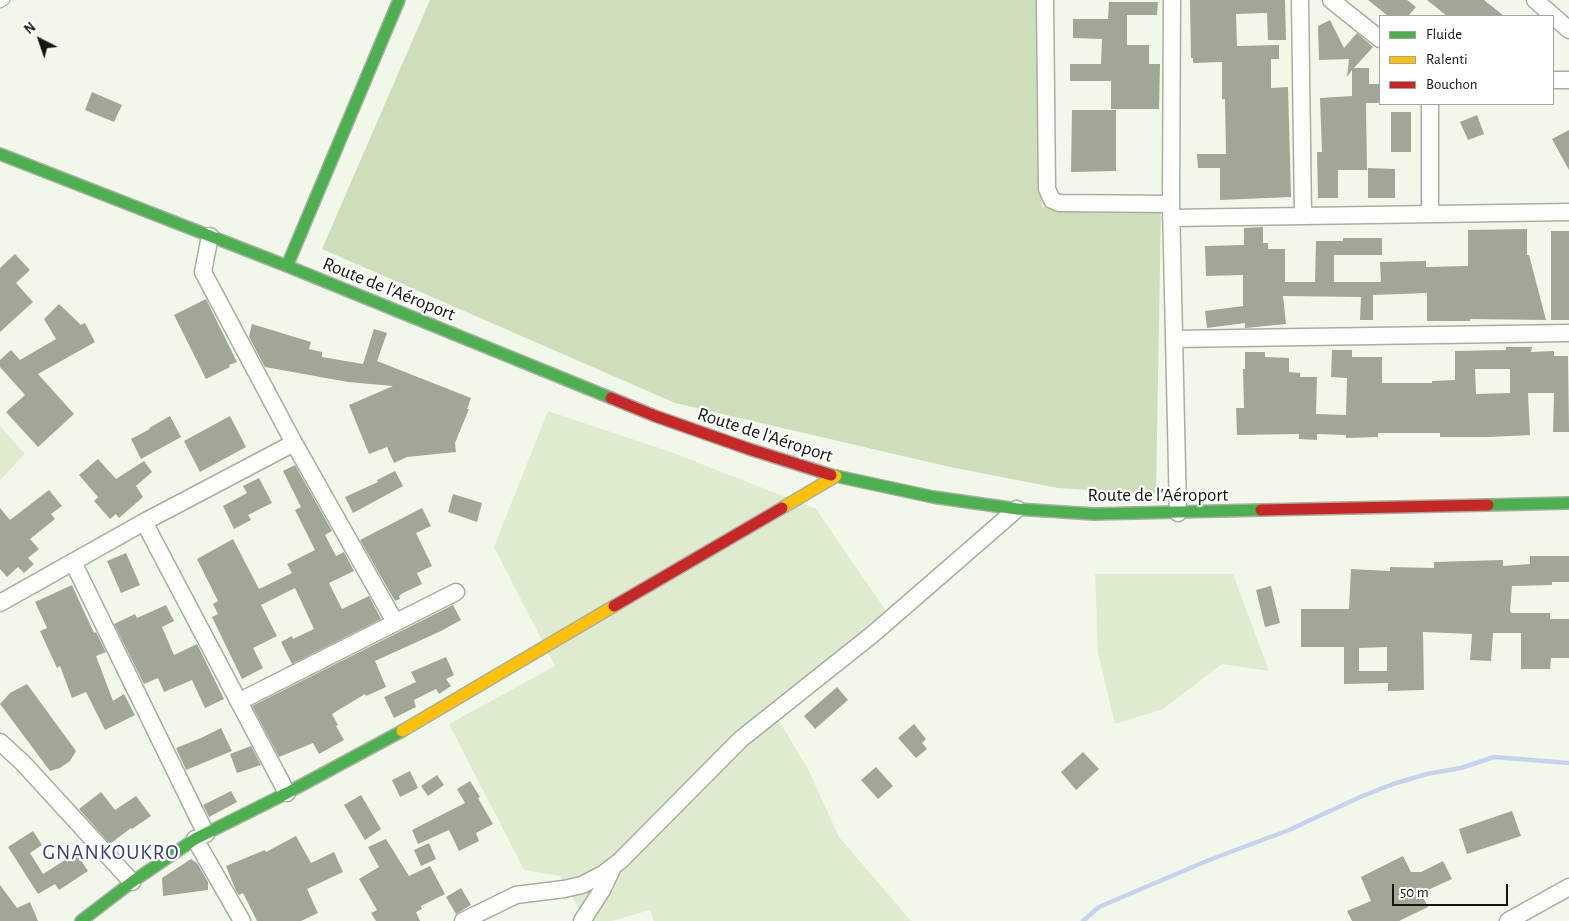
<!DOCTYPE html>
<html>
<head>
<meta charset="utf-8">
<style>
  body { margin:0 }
  #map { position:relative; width:1569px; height:921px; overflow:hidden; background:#f2f8e9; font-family:"Alegreya Sans",sans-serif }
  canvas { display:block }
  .legend { position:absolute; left:1379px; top:15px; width:175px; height:90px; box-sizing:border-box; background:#fff; border:1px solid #a1a39e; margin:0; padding:6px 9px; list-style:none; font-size:15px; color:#13180c }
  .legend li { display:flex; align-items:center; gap:10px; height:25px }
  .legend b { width:25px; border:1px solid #a1a39e }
  .north { position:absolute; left:15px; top:15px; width:50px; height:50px; -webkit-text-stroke:4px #fff; paint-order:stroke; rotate:319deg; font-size:14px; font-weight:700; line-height:20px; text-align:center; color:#13180c }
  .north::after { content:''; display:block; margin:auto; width:18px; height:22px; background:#13180c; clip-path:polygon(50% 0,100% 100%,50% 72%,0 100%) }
  .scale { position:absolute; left:1392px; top:884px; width:116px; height:22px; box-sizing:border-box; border:2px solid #13180c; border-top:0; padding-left:6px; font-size:15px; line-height:18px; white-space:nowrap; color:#13180c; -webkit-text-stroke:4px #fff; paint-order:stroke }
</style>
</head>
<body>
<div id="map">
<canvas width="1569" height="921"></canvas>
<ul class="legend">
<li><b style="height:6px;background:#4caf50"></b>Fluide</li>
<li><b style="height:6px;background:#ffc107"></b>Ralenti</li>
<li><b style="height:6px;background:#c62828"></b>Bouchon</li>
</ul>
<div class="north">N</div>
<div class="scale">50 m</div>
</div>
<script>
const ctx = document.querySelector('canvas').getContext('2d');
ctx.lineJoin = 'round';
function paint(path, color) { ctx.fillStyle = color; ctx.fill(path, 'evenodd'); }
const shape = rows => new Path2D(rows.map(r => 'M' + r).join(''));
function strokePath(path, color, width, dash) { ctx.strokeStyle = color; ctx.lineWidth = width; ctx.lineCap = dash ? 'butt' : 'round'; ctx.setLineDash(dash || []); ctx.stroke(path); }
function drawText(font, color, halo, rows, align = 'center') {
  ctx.font = font + ' "Alegreya Sans",sans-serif'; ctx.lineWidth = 4.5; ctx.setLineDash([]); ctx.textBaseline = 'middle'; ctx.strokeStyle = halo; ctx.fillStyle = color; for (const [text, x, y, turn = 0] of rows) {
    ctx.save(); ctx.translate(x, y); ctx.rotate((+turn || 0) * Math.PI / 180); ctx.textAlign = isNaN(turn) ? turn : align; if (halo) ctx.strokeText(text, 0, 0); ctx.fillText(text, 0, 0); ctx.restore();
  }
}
paint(shape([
  [548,411,671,452,816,509,886,611,771,707,809,771,839,837,911,921,654,921,650,910,612,921,586,921,560,876,524,870,449,724,555,666,494,547],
  [0,426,25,454,0,480],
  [1233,574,1269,671,1222,664,1163,709,1115,724,1098,653,1095,574]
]), '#dfebcf');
paint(shape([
  [430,0,1037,0,1042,207,1161,209,1156,494,1058,488,950,467,675,403,322,249]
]), '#cfdeba');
strokePath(shape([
  [1083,921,1099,907,1209,860,1289,830,1360,797,1393,784,1427,774,1461,768,1494,757,1569,763]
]), '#c6d2f2', 4.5);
paint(shape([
  [1190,0,1285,0,1286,40,1268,40,1267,13,1236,14,1237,46,1279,45,1279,59,1271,59,1271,88,1288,87,1291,197,1220,200,1220,168,1198,168,1197,154,1226,154,1225,99,1222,99,1222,62,1193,63,1193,58,1191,58],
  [1368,0,1407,0,1416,7,1408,16,1388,16],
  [1427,0,1484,0,1504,16,1447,16],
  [1109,2,1158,2,1157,15,1127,15,1127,45,1149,45,1149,64,1160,64,1159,109,1111,109,1111,81,1070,81,1070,64,1101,64,1102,39,1073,38,1073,19,1108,19],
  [1330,20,1344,48,1357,33,1373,47,1354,68,1369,68,1369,84,1380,84,1380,103,1366,103,1367,170,1338,170,1338,198,1318,198,1317,152,1322,152,1320,98,1352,96,1352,70,1347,77,1349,59,1319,60,1318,26],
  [92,92,122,105,114,122,85,110],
  [1072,110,1116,110,1116,171,1071,172],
  [1391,112,1411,112,1411,152,1391,152],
  [1477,115,1484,134,1468,140,1460,122],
  [1569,130,1569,170,1552,139],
  [1368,168,1395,169,1395,198,1368,198],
  [1263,227,1263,243,1268,243,1268,249,1285,249,1285,282,1315,282,1316,241,1343,241,1343,238,1382,238,1382,255,1334,255,1334,282,1381,282,1380,262,1426,261,1426,267,1468,266,1468,230,1527,229,1527,255,1529,255,1546,320,1470,319,1470,321,1427,321,1427,293,1373,295,1373,320,1360,320,1361,297,1283,296,1286,324,1245,328,1245,323,1207,328,1205,311,1243,306,1243,275,1206,276,1205,246,1244,245,1244,228],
  [1551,231,1569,231,1569,320,1551,320],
  [15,254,30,270,16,283,33,302,0,332,0,268],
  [206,299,237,362,229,365,230,367,206,379,174,315],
  [59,304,81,325,85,323,95,342,38,374,74,414,38,447,6,412,25,395,0,367,0,360,11,350,20,360,56,339,44,319],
  [252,324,311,342,309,349,322,352,322,357,363,364,374,329,387,333,377,361,471,398,467,409,469,409,455,443,456,452,407,457,394,463,387,447,369,454,349,405,393,386,348,382,265,367,249,337],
  [1506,347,1532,347,1531,352,1554,351,1554,356,1568,356,1569,432,1553,432,1554,393,1528,393,1530,435,1489,437,1440,437,1440,433,1378,433,1378,437,1346,438,1346,435,1317,434,1317,440,1299,439,1299,434,1237,435,1236,408,1244,408,1243,369,1245,369,1245,352,1265,352,1265,357,1289,358,1289,372,1300,373,1300,377,1317,377,1316,414,1346,415,1347,378,1331,377,1332,350,1352,350,1352,357,1382,357,1382,383,1432,383,1432,381,1455,380,1455,351,1506,350],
  [1475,369,1510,369,1510,393,1476,394],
  [170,416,181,437,141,459,131,439,150,429,149,428],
  [230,416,246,447,200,472,184,441],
  [98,459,116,479,144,461,152,472,136,486,143,497,119,518,116,514,110,519,94,501,98,497,79,475],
  [295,465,332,531,325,535,336,556,344,552,354,571,329,583,342,609,369,596,381,619,292,664,281,642,292,636,293,639,314,629,295,588,261,605,277,636,253,648,263,668,242,679,212,617,218,614,213,604,218,601,197,559,233,539,259,589,292,573,287,564,315,550,295,510,301,507,283,471],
  [395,471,403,486,353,513,345,497,378,482,377,480],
  [259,478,272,503,248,515,251,520,234,529,223,506,247,493,243,486],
  [49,490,62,506,51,514,55,519,30,539,39,549,28,558,34,564,24,573,18,567,7,577,0,569,0,508,10,520],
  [453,494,482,503,477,522,448,512],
  [422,508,431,526,416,533,432,566,417,573,422,584,403,593,399,596,400,599,395,601,360,540],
  [126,553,140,585,121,593,107,561],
  [1530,556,1569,556,1569,582,1552,582,1552,585,1512,586,1510,611,1512,613,1550,613,1550,619,1569,619,1569,658,1551,658,1550,669,1521,669,1521,633,1493,633,1491,661,1470,660,1472,634,1423,632,1424,690,1388,691,1388,683,1344,684,1344,647,1301,647,1301,609,1349,609,1351,569,1390,571,1390,567,1434,568,1434,562,1503,560,1503,566,1530,564],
  [1387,647,1387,671,1359,671,1359,648],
  [72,585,94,633,96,632,106,652,96,656,113,701,124,694,135,715,105,730,86,692,72,698,60,666,57,668,40,631,47,628,35,602],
  [1271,586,1280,623,1265,627,1256,590],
  [166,605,174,621,162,627,174,655,197,644,224,699,205,708,192,680,164,692,158,678,144,684,114,624,135,614,137,618],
  [453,605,461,620,441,631,375,661,386,687,366,696,365,694,332,714,338,725,336,726,344,740,319,754,313,743,279,757,252,706],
  [446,657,454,675,446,679,451,686,439,694,436,689,414,700,416,707,394,718,384,697,416,682,411,672],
  [27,684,76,751,70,761,60,768,50,771,0,704,10,693],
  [837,687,848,700,815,729,804,716],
  [914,724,926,739,922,743,927,749,916,758,898,738],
  [221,728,232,751,186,770,176,748,201,738],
  [251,746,261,765,237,773,230,754],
  [1083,752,1099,769,1076,790,1061,772],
  [876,767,893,786,878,799,861,780],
  [410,771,418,788,400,797,392,780],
  [437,775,444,785,428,796,421,786],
  [470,781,480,797,478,798,493,824,476,833,479,841,459,851,449,830,418,844,412,830,465,803,457,789],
  [231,791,237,802,209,817,203,805],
  [101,792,115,810,136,796,151,816,132,829,131,828,110,844,79,809],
  [361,795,381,829,365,840,344,805],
  [1512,811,1521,836,1467,854,1459,829],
  [33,831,42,845,30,853,43,874,76,853,88,871,59,890,55,884,38,894,8,847],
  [296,836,311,863,334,852,343,872,307,889,318,913,301,921,257,921,243,893,239,895,236,891,226,866,265,850,266,852],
  [386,839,409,876,430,866,445,894,421,906,422,909,416,912,420,921,376,921,371,913,377,910,359,879,379,867,368,847],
  [429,843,436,859,421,866,414,850],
  [1403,856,1411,872,1421,872,1443,861,1452,879,1421,893,1428,907,1399,921,1352,921,1347,911,1371,901,1361,877],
  [191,859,197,863,208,882,208,890,163,896,162,878],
  [0,885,17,908,30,902,38,921,0,921],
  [461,888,471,905,456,914,446,897]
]), '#a0a796');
const lane = shape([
  [0,3,5,0]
]);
const street = shape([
  [1045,0,1047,189,1052,200,1059,203,1171,204],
  [1172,0,1171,204,1178,513],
  [1300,0,1303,215],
  [1331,0,1380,39],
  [1535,0,1569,30],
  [1553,80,1569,80],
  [1430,104,1430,213],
  [1171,218,1569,212],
  [210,236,203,272,294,443,395,622],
  [1174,339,1569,333],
  [144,522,287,793],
  [73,562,206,834],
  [0,603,144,522,294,443],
  [240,701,456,592],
  [0,742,23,763,132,882],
  [195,839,242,921],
  [463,921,516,895,564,889,582,885,603,874,620,861,741,739,873,634,1017,509],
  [582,921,602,890,613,867],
  [1508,921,1569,887]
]);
const fast = shape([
  [0,154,287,266,611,398],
  [287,266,399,0],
  [831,475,933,497,1017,509,1094,514,1261,510],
  [1488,505,1569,503],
  [81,921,132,882,195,839,287,793,402,731]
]);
const slow = shape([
  [782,508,836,476],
  [402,731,614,606]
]);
const jam = shape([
  [611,398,655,416,749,449,831,475],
  [1261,510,1488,505],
  [614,606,782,508]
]);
strokePath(lane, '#a9aea2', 11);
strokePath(street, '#a9aea2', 19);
strokePath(fast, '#a9aea2', 14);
strokePath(slow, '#a9aea2', 14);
strokePath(jam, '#a9aea2', 14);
strokePath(lane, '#fdfefc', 9);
strokePath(street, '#fdfefc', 16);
strokePath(fast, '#4caf50', 11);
strokePath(slow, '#ffc107', 11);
strokePath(jam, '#c62828', 11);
drawText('19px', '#13180c', '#fff', [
  ["Route de l'Aéroport",389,289,22],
  ["Route de l'Aéroport",765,435,18],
  ["Route de l'Aéroport",1158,495]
]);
ctx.letterSpacing = '1px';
drawText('21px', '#33407b', '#fff', [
  ["GNANKOUKRO",111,853]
]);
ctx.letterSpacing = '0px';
</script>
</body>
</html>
